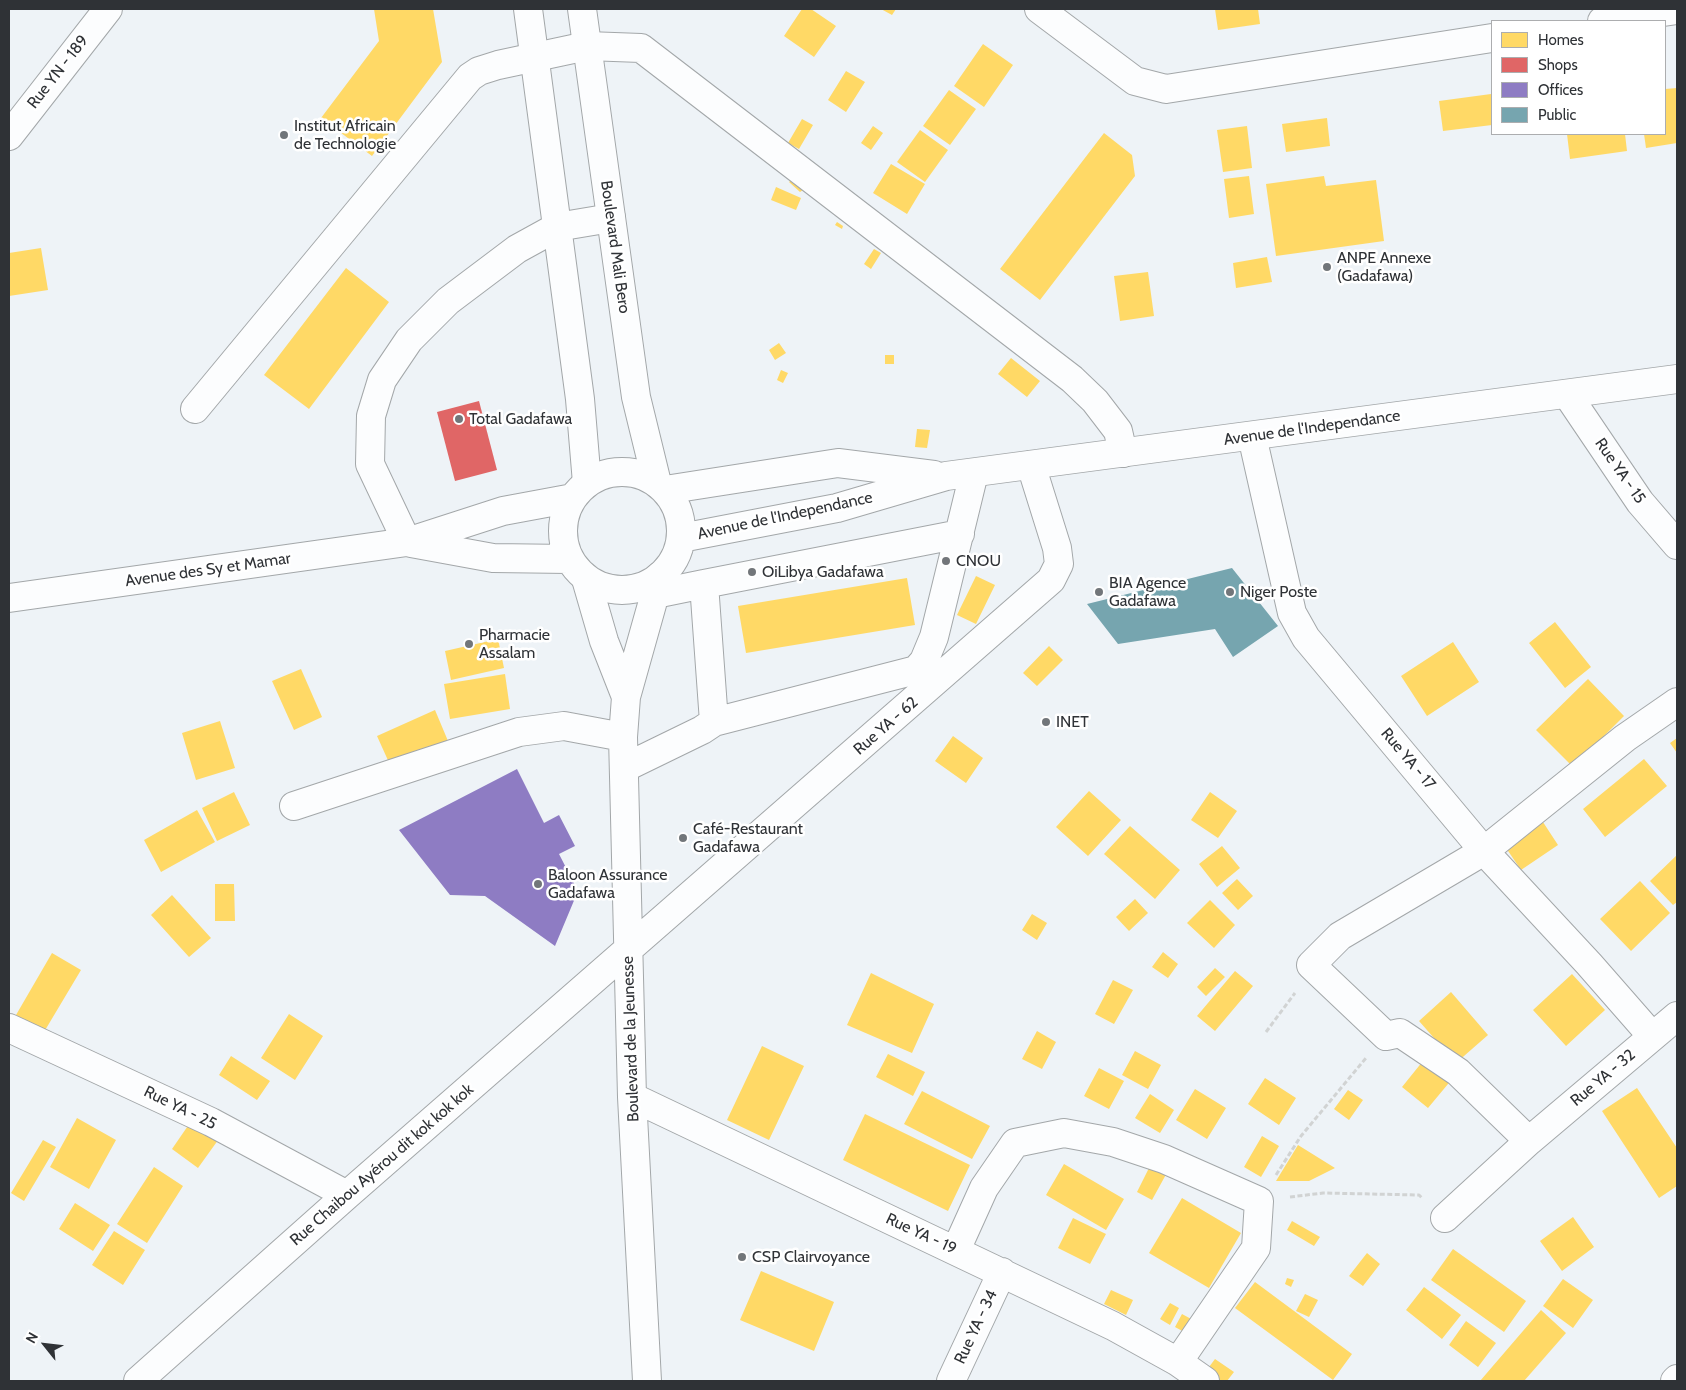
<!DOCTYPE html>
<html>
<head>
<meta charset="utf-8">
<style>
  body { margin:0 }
  #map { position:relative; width:1686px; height:1390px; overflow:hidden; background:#eef3f7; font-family:Cabin,sans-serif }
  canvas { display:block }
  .frame { position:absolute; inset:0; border:10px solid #2f3236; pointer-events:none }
  .legend { position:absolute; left:1491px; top:20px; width:175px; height:115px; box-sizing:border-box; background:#fff; border:1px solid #acadaf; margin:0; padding:6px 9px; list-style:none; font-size:15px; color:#2f3236 }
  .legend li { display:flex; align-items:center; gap:10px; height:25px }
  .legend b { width:25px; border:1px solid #acadaf }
  .north { position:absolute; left:20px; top:1320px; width:50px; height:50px; -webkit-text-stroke:4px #fff; paint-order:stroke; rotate:299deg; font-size:14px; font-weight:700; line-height:20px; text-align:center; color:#2f3236 }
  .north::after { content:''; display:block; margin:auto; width:18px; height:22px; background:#2f3236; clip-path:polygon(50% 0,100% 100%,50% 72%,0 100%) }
</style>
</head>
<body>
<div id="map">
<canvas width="1686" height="1390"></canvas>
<div class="frame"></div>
<ul class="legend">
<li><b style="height:14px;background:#ffd966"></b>Homes</li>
<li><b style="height:14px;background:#e06666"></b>Shops</li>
<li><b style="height:14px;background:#8e7cc3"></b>Offices</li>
<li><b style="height:14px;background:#76a5af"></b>Public</li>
</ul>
<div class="north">N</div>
</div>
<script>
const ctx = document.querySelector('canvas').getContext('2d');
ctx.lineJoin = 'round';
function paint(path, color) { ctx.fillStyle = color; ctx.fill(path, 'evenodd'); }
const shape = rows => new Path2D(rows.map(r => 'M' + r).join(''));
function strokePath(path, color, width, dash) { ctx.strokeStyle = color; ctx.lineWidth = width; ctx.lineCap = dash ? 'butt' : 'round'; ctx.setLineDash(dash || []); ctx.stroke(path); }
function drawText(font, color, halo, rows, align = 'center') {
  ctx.font = font + ' Cabin,sans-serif'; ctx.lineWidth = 5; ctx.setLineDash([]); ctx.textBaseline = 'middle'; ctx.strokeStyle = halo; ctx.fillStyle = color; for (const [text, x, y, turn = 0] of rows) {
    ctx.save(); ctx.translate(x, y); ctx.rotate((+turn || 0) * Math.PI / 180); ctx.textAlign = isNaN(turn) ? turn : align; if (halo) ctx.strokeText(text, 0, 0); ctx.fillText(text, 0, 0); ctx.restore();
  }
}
paint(shape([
  [374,9,433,9,442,62,372,156,321,118,379,41],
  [802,9,811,9,836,26,814,57,784,36],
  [881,9,896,9,892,15],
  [1215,9,1258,9,1260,24,1218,30],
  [983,44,1013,65,984,107,954,86],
  [846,71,865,82,846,112,828,100],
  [1677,88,1677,143,1646,148,1644,134,1665,134,1665,89],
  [949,90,976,109,950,145,923,126],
  [1491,94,1492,125,1443,131,1439,101],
  [1327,118,1330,146,1286,152,1282,124],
  [802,119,813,125,799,149,788,143],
  [873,126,883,133,871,150,861,143],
  [1247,126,1252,168,1223,172,1217,130],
  [920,130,948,150,925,182,897,162],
  [1104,133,1132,155,1135,176,1040,300,1000,269],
  [1567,134,1625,134,1627,151,1570,159],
  [891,164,925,184,907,214,873,193],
  [800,174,813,183,800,192,789,182],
  [1249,176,1254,214,1229,218,1224,179],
  [1324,176,1326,186,1376,180,1384,241,1276,256,1266,184],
  [776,187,801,198,796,210,771,200],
  [837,222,843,226,842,229,835,225],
  [41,248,48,290,9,296,9,253],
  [874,249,881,253,871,269,864,264],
  [1267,257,1272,282,1236,288,1233,263],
  [346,268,389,302,309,409,264,375],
  [1148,272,1154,316,1120,321,1114,276],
  [779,343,786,353,775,360,769,350],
  [885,355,894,355,894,364,885,364],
  [1011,358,1040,381,1027,397,998,374],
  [781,370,788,373,783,383,777,380],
  [917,429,930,430,927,448,915,447],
  [976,576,995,585,976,624,957,615],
  [907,578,915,625,746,653,738,606],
  [1555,622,1591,667,1565,688,1529,643],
  [498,639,504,668,451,680,445,651],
  [1453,642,1479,682,1427,716,1401,676],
  [1049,646,1063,660,1037,686,1023,673],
  [301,669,322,717,294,730,272,681],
  [505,674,510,709,450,719,444,684],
  [1588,679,1624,716,1573,767,1536,730],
  [435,710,448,741,391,767,377,736],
  [220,721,235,768,196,780,182,733],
  [953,736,983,758,966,783,935,761],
  [1677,738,1677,753,1670,743],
  [1644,759,1667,786,1605,837,1583,809],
  [1089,791,1121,820,1088,856,1056,827],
  [234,792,250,825,217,841,202,808],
  [1210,792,1237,811,1218,838,1191,820],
  [197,810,215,842,161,872,144,840],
  [1541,819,1558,845,1521,870,1504,845],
  [1130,826,1180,870,1155,899,1104,854],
  [1222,846,1240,868,1217,887,1199,864],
  [1677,855,1677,902,1673,905,1650,881],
  [1237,879,1253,896,1238,910,1222,893],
  [1640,881,1670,913,1631,951,1600,919],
  [215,884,234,884,235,921,215,921],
  [172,895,211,938,189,957,151,915],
  [1135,899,1148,913,1129,931,1116,917],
  [1210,900,1235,925,1214,948,1187,923],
  [1032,914,1047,923,1037,940,1022,930],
  [1163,952,1178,964,1168,978,1152,967],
  [52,953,81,970,44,1032,16,1015],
  [1215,968,1225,977,1206,996,1197,987],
  [1235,971,1253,986,1215,1031,1197,1016],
  [871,973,934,1004,912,1053,847,1025],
  [1572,974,1605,1010,1566,1046,1533,1010],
  [1113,980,1133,990,1114,1024,1095,1014],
  [1451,992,1488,1035,1456,1063,1419,1021],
  [289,1014,323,1036,295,1080,261,1058],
  [1037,1031,1056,1042,1042,1069,1022,1059],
  [762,1046,804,1066,769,1140,727,1120],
  [1135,1051,1161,1065,1148,1089,1122,1075],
  [888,1054,925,1072,913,1096,876,1077],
  [231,1056,270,1081,257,1100,219,1075],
  [1427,1056,1453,1078,1428,1108,1402,1087],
  [1099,1068,1124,1081,1109,1109,1084,1096],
  [1265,1078,1296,1098,1279,1125,1248,1104],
  [1637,1088,1677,1148,1677,1186,1659,1198,1602,1111],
  [1195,1089,1226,1108,1207,1139,1176,1120],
  [1348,1090,1363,1100,1349,1120,1334,1109],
  [922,1091,990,1126,972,1159,904,1124],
  [1150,1094,1174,1110,1160,1133,1135,1118],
  [865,1114,970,1165,948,1211,843,1160],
  [194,1117,221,1136,198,1168,172,1149],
  [77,1118,116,1140,89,1189,50,1167],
  [1262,1136,1279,1146,1261,1177,1244,1167],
  [43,1140,56,1147,24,1201,11,1193],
  [1298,1145,1335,1168,1309,1181,1276,1181],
  [1153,1160,1169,1169,1152,1200,1137,1192],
  [1064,1164,1124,1199,1106,1230,1046,1195],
  [154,1167,183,1186,147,1243,117,1224],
  [1182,1198,1241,1233,1209,1288,1149,1253],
  [75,1203,110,1225,93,1251,59,1229],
  [1573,1217,1594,1247,1562,1271,1540,1241],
  [1073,1218,1106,1234,1090,1264,1058,1248],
  [1292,1221,1320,1237,1314,1246,1287,1230],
  [114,1231,145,1250,123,1285,92,1265],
  [1453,1249,1526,1301,1504,1332,1431,1280],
  [1367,1253,1380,1264,1363,1286,1349,1276],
  [761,1271,834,1302,814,1351,740,1320],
  [1287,1278,1294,1280,1291,1287,1285,1284],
  [1563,1279,1593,1300,1573,1328,1543,1306],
  [1255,1282,1352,1354,1333,1380,1235,1308],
  [1424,1287,1461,1315,1442,1339,1406,1310],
  [1111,1290,1133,1300,1126,1315,1104,1304],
  [1305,1294,1318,1300,1309,1317,1296,1311],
  [1170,1303,1179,1308,1170,1325,1160,1319],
  [1541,1310,1566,1333,1524,1381,1480,1381],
  [1182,1314,1193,1320,1186,1333,1175,1327],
  [1466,1321,1496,1343,1478,1367,1449,1345],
  [1215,1359,1234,1372,1227,1381,1220,1381,1206,1371]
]), '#ffd966');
paint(shape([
  [479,401,497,470,455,481,437,412]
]), '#e06666');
paint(shape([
  [517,769,544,823,559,815,575,846,559,854,578,891,555,946,485,896,450,895,399,830]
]), '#8e7cc3');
paint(shape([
  [1232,568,1278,626,1233,657,1215,629,1118,644,1087,604]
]), '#76a5af');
const minor = shape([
  [1039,9,1135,81,1166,89,1492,38],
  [1602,21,1677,10],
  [9,136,108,9],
  [1567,394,1640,502,1677,545],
  [195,409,470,77,479,71,498,65,587,46,641,48,1072,379,1095,401,1118,431,1123,453],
  [1252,436,1292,613,1306,638,1484,851,1589,964,1652,1036],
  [407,542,370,464,371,416,382,380,409,340,448,301,517,249,557,227,611,218],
  [586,579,604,641,626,697],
  [704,584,960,534],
  [714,722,916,670,924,661,934,637,974,473],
  [624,768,702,730,714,722,704,584,655,594],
  [294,806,519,732,564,726,623,737],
  [9,1028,211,1122,347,1195],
  [632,1097,1113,1326,1178,1362,1205,1381],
  [1529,1141,1458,1072,1400,1033,1386,1036,1311,965,1340,936,1484,851,1625,738,1677,702],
  [1445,1218,1529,1141,1677,1016],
  [956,1250,984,1188,1015,1143,1064,1133,1113,1142,1164,1159,1259,1201,1256,1248,1178,1362],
  [138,1381,347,1195,1051,580,1059,564,1057,548,1031,465],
  [647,1381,632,1097,623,737,626,697,660,576],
  [951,1381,1002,1272],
  [1675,1381,1677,1379]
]);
const major = shape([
  [528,9,580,399,587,483],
  [582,9,636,397,657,483]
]);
const highway = shape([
  '563 531a59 59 0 1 1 118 0a59 59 0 1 1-118 0Z',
  [665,490,838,463,934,475],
  [681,538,837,508,946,476,1677,379],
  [411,543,493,558,569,559],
  [9,598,407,542,503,511,573,498]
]);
strokePath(minor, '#a3a7a9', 30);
strokePath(major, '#a3a7a9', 30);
strokePath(highway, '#a3a7a9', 30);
strokePath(shape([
  [1266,1032,1295,993],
  [1276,1175,1301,1136,1366,1058],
  [1290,1197,1323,1193,1419,1195,1422,1198]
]), '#d1d3d3', 3, [5, 2.5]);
strokePath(minor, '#fcfdfe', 28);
strokePath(major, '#fcfdfe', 28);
strokePath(highway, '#fcfdfe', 28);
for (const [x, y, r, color] of [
  [284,135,5,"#72767a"],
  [1327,267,5,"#72767a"],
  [459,419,5,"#72767a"],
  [946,561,5,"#72767a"],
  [752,572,5,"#72767a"],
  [1099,592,5,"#72767a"],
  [1230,592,5,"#72767a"],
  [469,644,5,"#72767a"],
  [1046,722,5,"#72767a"],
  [683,838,5,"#72767a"],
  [538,884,5,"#72767a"],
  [742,1257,5,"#72767a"]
]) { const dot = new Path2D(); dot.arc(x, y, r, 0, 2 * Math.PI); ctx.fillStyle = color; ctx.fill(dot); strokePath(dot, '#fff', 2); }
drawText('16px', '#2f3236', '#fff', [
  ["Rue YN - 189",58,72,-52],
  ["Boulevard Mali Bero",615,247,82],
  ["Avenue de l'Independance",1312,428,-8],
  ["Rue YA - 15",1620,471,55],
  ["Avenue de l'Independance",785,516,-12],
  ["Avenue des Sy et Mamar",208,570,-8],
  ["Rue YA - 62",886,726,-41],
  ["Rue YA - 17",1408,759,50],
  ["Boulevard de la Jeunesse",631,1039,-92],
  ["Rue YA - 32",1603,1078,-40],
  ["Rue YA - 25",180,1108,26],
  ["Rue Chaibou Ayérou dit kok kok kok",382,1165,-41],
  ["Rue YA - 19",921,1234,25],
  ["Rue YA - 34",976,1327,-65]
]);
drawText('16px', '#2f3236', '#fff', [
  ["Institut Africain",294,126],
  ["de Technologie",294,144],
  ["ANPE Annexe",1337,258],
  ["(Gadafawa)",1337,276],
  ["Total Gadafawa",469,419],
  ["CNOU",956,561],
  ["OiLibya Gadafawa",762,572],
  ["BIA Agence",1109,583],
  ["Gadafawa",1109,601],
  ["Niger Poste",1240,592],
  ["Pharmacie",479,635],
  ["Assalam",479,653],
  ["INET",1056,722],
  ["Café-Restaurant",693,829],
  ["Gadafawa",693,847],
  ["Baloon Assurance",548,875],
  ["Gadafawa",548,893],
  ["CSP Clairvoyance",752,1257]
], 'left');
</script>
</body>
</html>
